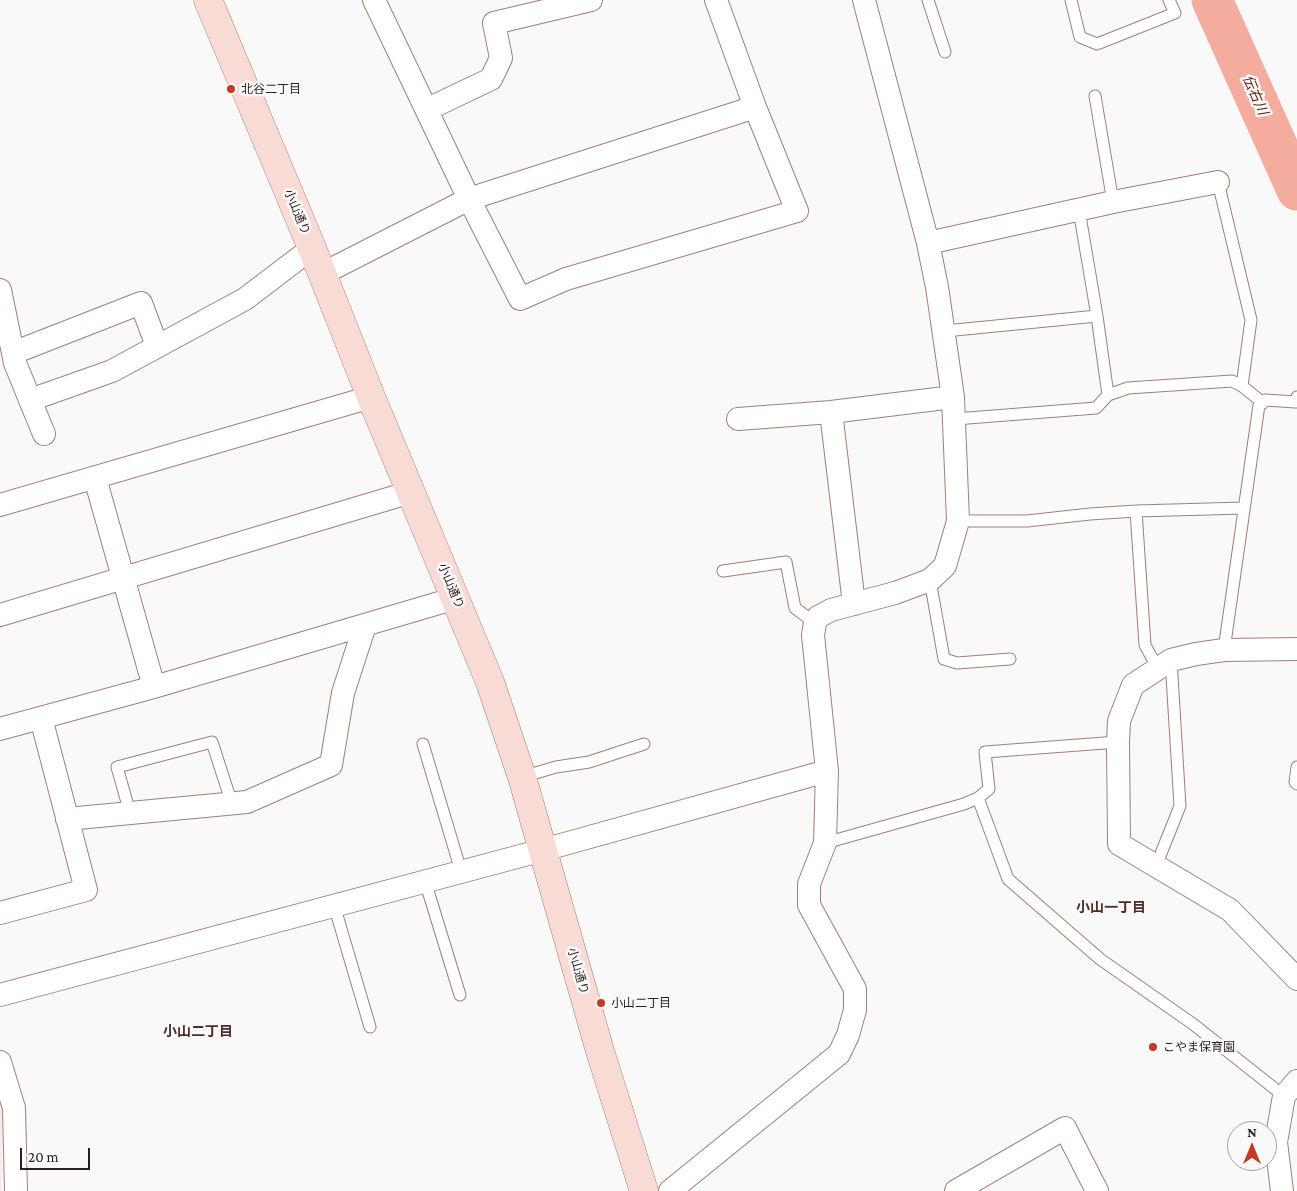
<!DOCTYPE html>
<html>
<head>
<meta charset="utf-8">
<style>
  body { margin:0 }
  #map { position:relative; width:1297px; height:1191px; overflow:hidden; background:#f9f9f9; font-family:"Crimson Pro",serif }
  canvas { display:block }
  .north { position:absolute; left:1227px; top:1121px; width:50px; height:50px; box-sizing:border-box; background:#f9f9f9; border:1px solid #a7a1a0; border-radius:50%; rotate:0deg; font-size:14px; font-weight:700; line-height:20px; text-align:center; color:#2d1e1b }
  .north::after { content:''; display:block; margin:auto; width:18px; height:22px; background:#c43824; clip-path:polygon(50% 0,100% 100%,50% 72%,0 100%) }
  .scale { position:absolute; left:20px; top:1148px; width:70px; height:22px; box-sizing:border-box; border:2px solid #2d1e1b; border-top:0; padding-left:6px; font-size:15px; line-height:18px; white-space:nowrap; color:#2d1e1b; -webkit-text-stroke:4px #f9f9f9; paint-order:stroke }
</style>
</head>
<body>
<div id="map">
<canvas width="1297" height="1191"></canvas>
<div class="north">N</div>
<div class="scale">20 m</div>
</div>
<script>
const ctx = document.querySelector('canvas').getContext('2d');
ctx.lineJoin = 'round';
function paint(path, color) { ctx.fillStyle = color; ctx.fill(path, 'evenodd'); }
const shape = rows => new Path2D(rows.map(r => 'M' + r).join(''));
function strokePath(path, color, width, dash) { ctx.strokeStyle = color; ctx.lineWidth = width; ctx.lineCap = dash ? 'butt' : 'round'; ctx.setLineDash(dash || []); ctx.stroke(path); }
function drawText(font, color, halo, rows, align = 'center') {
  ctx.font = font + ' "Crimson Pro","Noto Sans JP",serif'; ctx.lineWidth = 5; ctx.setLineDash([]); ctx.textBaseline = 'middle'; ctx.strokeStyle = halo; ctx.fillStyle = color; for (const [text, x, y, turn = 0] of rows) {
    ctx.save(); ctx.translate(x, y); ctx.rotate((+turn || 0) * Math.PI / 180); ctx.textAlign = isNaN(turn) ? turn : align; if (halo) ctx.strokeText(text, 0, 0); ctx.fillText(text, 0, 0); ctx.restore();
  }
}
paint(shape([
  [0,1091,2,1100,2,1191,0,1191]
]), '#f6ebe9');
strokePath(shape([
  [1212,0,1297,190]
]), '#f4ac9e', 41);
const lane = shape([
  [928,0,945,52],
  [1071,0,1080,37,1097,44,1175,13,1169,0],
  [1095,96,1113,202],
  [1218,182,1251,320,1242,386],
  [1079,210,1097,316,1108,395],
  [945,331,1097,316],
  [955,419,1096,408,1108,395,1128,388,1232,381,1242,386,1263,403],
  [1136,511,1145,645,1158,669],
  [958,521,1027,521,1090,514,1136,511,1244,508],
  [723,571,786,562,795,608,815,623],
  [930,580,944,659,957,663,1010,659],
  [1224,650,1259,405,1265,400,1296,402,1297,397],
  [423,744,461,871],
  [1297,767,1295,782,1297,784],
  [522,777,556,767,589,762,644,744],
  [978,798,1008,879,1100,959,1193,1024,1284,1096],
  [130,813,117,767,212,742,232,804],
  [825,843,964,804,978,798,989,789,985,752,1118,742],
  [1156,866,1180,806,1171,660],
  [425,881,460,995],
  [334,905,370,1027]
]);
const street = shape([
  [374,0,469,199,520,299,566,279,797,211,755,107,716,0],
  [428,109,491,79,501,58,494,23,591,0],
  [928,243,1113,202,1218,182],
  [322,274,469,199,755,107],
  [0,290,15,363,44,434],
  [13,353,141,303,157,346],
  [30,400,112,371,245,299,312,248],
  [831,412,854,604],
  [738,419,831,412,953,397],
  [95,478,154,687],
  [0,505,371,397],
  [0,615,411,492],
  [1297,649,1224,650,1196,654,1171,660,1133,685,1119,721,1118,742,1119,844,1230,910,1297,979],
  [0,729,154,687,456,598],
  [67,819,247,802,331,765,343,693,365,625],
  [0,913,86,890,41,718],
  [0,995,543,850,827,771],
  [0,1062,14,1108,16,1191],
  [670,1191,839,1054,848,1035,855,1010,855,989,809,905,809,884,825,843,827,771,813,635,815,623,818,617,831,610,895,593,930,580,945,566,958,521,953,397,937,287,928,243,864,0],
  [956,1191,1065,1128,1097,1191],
  [1282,1191,1276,1142,1284,1096,1297,1081]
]);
const secondary = shape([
  [208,0,312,248,371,397,490,682,522,777,600,1051,644,1191]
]);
strokePath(lane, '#a47e76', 13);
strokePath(street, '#a47e76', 24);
strokePath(secondary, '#a47e76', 29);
strokePath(lane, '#fff', 11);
strokePath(street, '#fff', 22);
strokePath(secondary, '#f9dbd5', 28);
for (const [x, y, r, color] of [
  [231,89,5,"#c43824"],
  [601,1003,5,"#c43824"],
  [1153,1047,5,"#c43824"]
]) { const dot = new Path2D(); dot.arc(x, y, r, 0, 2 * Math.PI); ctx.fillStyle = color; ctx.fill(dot); strokePath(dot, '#f9f9f9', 2); }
drawText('12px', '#2d1e1b', '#f9f9f9', [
  ["北谷二丁目",241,89],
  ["小山二丁目",611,1003],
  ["こやま保育園",1163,1047]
], 'left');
drawText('12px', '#2d1e1b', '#f9f9f9', [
  ["小山通り",297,212,67],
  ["小山通り",451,586,67],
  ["小山通り",578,971,74]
]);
drawText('italic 14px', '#63160b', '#f9f9f9', [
  ["伝右川",1255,95,66]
]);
drawText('bold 14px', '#4e2d27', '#f9f9f9', [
  ["小山一丁目",1111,908],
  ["小山二丁目",198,1032]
]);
</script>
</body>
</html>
